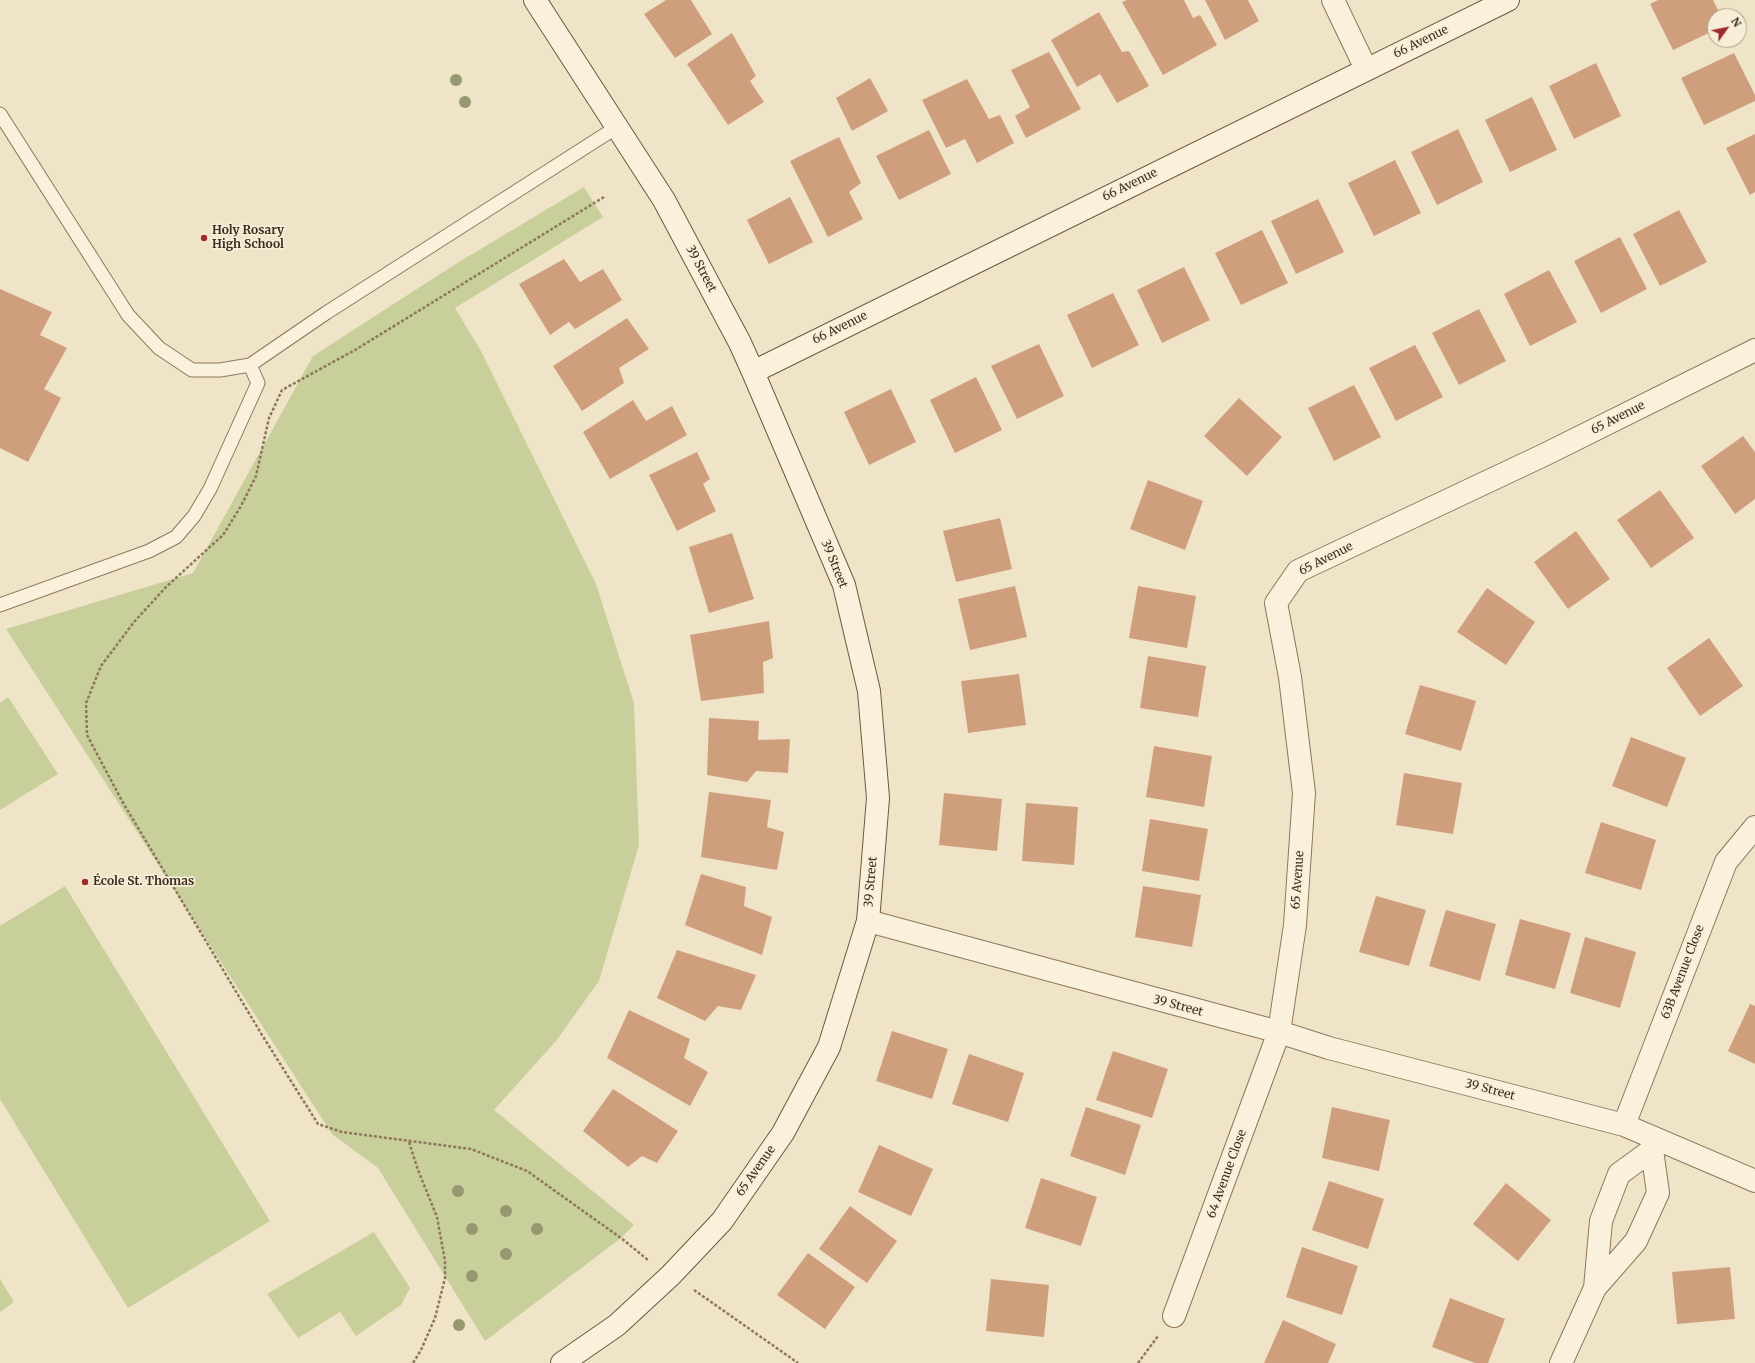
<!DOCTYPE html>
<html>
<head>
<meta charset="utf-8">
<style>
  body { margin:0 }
  #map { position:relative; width:1755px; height:1363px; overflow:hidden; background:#f0e4c8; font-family:Merriweather,serif }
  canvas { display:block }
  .north { position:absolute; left:1707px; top:8px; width:40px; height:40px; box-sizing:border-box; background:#f7eed8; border:1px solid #ada18e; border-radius:50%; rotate:57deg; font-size:11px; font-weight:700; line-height:16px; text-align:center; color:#3d2e20 }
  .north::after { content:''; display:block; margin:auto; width:14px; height:18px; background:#9e2a2b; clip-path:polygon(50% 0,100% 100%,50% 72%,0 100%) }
</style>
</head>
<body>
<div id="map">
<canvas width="1755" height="1363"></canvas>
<div class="north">N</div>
</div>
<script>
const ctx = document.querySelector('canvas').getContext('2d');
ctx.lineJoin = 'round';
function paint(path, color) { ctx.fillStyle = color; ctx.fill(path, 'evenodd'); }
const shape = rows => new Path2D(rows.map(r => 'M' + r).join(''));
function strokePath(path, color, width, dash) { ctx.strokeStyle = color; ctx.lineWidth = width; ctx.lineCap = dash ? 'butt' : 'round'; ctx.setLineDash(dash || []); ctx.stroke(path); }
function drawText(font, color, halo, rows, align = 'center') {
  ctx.font = font + ' Merriweather,serif'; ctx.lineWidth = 3.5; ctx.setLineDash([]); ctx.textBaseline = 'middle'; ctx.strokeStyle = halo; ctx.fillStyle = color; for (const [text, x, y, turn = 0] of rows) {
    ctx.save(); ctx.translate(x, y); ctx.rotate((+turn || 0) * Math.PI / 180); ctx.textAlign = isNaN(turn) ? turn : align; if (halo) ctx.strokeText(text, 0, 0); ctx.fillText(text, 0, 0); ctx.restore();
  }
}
paint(shape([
  [584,187,603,217,455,308,481,351,596,584,634,703,639,845,599,981,556,1041,494,1110,634,1225,621,1238,485,1341,378,1168,332,1134,6,629,193,573,313,356,454,265],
  [8,697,58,774,0,810,0,703],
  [65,886,270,1221,128,1308,0,1099,0,926],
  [374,1232,410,1288,401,1305,356,1336,340,1312,298,1338,267,1294],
  [0,1279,14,1302,0,1312]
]), '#c9cf9b');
paint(shape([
  [666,0,691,0,712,34,675,58,644,14],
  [1127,0,1184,0,1193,18,1200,15,1217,45,1163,75,1122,2],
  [1205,0,1248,0,1259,21,1225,40],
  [1658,0,1713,0,1721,16,1715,16,1715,30,1673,50,1650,4],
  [1099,12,1122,52,1129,51,1149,86,1117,103,1100,74,1077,87,1051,40],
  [732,33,756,76,750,81,764,102,728,125,687,64],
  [1049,52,1081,109,1026,138,1015,116,1030,107,1011,70],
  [1734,53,1755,95,1755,101,1704,125,1681,78],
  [1596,63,1621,116,1574,139,1549,86],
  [870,78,888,111,852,131,836,98],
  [967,79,989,119,1000,115,1014,143,977,163,965,139,946,148,922,100],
  [1532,97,1557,150,1510,172,1485,120],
  [1458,129,1483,182,1437,205,1411,152],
  [929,130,951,174,899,200,876,156],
  [1755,134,1755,192,1750,195,1726,148],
  [839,137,861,183,849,192,863,219,828,237,790,161],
  [1395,160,1421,213,1374,236,1348,183],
  [790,197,813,242,769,264,747,220],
  [1318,199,1344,252,1296,274,1271,221],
  [1679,210,1707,262,1660,286,1633,234],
  [1262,230,1288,283,1241,305,1215,253],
  [1620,237,1647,289,1601,313,1574,261],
  [564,259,580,282,603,269,622,300,575,329,569,322,550,335,519,284],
  [1184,267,1210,320,1162,343,1137,290],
  [1549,270,1577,322,1530,346,1504,294],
  [0,289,52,312,40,335,67,348,44,389,61,398,28,462,0,448],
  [1113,293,1139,345,1092,368,1067,315],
  [1479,309,1506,361,1459,385,1432,333],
  [627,318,649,349,619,368,624,383,582,411,553,366],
  [1039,344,1064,396,1017,419,991,366],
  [1415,345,1443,397,1396,421,1369,368],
  [976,377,1002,430,955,453,930,400],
  [1354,385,1381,437,1334,461,1308,408],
  [891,389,916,442,869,465,844,412],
  [1239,398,1282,437,1247,476,1204,436],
  [633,400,646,421,672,406,687,435,610,479,583,432],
  [1743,436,1755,452,1755,499,1735,514,1701,466],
  [697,452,710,479,703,484,716,511,677,531,649,475],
  [1148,480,1203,501,1185,550,1130,529],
  [1660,490,1694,538,1651,568,1617,520],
  [1000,518,1012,569,956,582,943,531],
  [1576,531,1610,579,1568,609,1534,562],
  [732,533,754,599,709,613,689,547],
  [1015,586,1027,637,970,650,958,599],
  [1138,586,1196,596,1187,648,1129,638],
  [1487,588,1535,622,1506,665,1457,632],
  [769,621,773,658,763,662,764,693,701,701,690,635],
  [1709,638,1743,686,1700,716,1667,668],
  [1148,656,1206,666,1198,717,1140,708],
  [1019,674,1026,725,968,733,961,681],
  [1420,685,1476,701,1461,751,1405,734],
  [709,718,759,721,758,740,790,739,788,773,756,771,747,782,707,775],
  [1631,737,1686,758,1667,807,1612,786],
  [1154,746,1212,756,1204,807,1146,797],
  [1404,773,1462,783,1453,834,1396,825],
  [709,792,771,800,767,827,784,832,777,870,701,857],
  [944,793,1002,799,997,851,939,845],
  [1026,803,1078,807,1074,865,1022,861],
  [1150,819,1208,829,1199,881,1142,871],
  [1601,822,1656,840,1641,890,1585,873],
  [701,874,746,887,744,906,772,917,762,955,685,925],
  [1143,886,1201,895,1192,947,1135,937],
  [1376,896,1426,910,1409,966,1359,952],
  [1446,910,1496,924,1480,981,1429,966],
  [1520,919,1571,933,1555,989,1505,975],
  [1585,937,1636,952,1620,1008,1570,993],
  [677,950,756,975,741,1010,718,1006,705,1021,657,998],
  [1750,1004,1755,1006,1755,1064,1728,1051],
  [629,1010,690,1039,684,1058,708,1072,690,1106,607,1058],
  [892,1031,948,1049,932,1099,876,1081],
  [1113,1051,1168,1069,1152,1118,1096,1100],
  [969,1054,1024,1073,1008,1122,952,1104],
  [613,1089,678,1131,657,1163,642,1156,628,1167,583,1131],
  [1086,1107,1141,1125,1125,1175,1070,1156],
  [1332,1107,1390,1120,1379,1171,1322,1158],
  [879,1145,933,1169,911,1216,858,1192],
  [1041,1178,1097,1197,1081,1246,1025,1228],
  [1329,1181,1384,1199,1368,1249,1312,1230],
  [1506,1183,1551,1220,1518,1261,1473,1224],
  [850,1206,897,1241,867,1283,819,1249],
  [1302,1247,1358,1266,1342,1315,1286,1297],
  [808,1253,855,1287,825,1329,777,1295],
  [1730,1267,1735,1319,1677,1324,1672,1272],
  [991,1279,1049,1285,1044,1337,986,1331],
  [1450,1298,1505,1319,1488,1363,1475,1363,1432,1347],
  [1283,1320,1336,1344,1328,1363,1264,1363]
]), '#cf9f7d');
const lane = shape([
  [0,114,128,315,159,348,192,370,220,370,250,365,326,313,617,127],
  [0,605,149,551,176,537,194,516,210,489,258,383,250,365]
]);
const street = shape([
  [1333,0,1366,69],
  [868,921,1279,1032,1329,1048,1624,1125,1755,1181],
  [1624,1125,1726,862,1755,827],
  [1595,1288,1601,1221,1619,1174,1652,1150,1656,1139],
  [1174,1316,1279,1032,1295,925,1304,793,1290,677,1276,603,1298,571,1546,454,1755,350],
  [1561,1363,1595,1288,1636,1241,1658,1193,1652,1150]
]);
const secondary = shape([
  [535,0,664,200,740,343,753,372,844,585,869,691,878,798,868,921,829,1047,783,1133,722,1221,671,1275,617,1325,562,1363],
  [753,372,1508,0]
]);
strokePath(lane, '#8d765c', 15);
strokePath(street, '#8d765c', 24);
strokePath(secondary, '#6f573f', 24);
strokePath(shape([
  [604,197,355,350,282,390,269,418,256,476,241,506,223,535,166,587,134,622,101,666,86,703,87,735,122,801,262,1035,318,1124,342,1132,471,1149,527,1171,621,1238,648,1260],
  [409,1142,418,1170,437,1217,445,1261,445,1278,435,1318,421,1350,413,1363],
  [694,1290,798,1363],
  [1138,1363,1158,1336]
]), '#8d765c', 2.5, [3, 2]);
strokePath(lane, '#faf1dc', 13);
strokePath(street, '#faf1dc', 22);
strokePath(secondary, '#faf1dc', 22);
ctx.fillStyle = '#96986f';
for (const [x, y] of [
  [456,80],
  [465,102],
  [458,1191],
  [506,1211],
  [472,1229],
  [537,1229],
  [506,1254],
  [472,1276],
  [459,1325]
]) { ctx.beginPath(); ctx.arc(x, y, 6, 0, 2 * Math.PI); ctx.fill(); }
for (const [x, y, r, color] of [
  [204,238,4,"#9e2a2b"],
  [85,882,4,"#9e2a2b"]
]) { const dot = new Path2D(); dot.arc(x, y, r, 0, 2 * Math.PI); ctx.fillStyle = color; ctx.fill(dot); strokePath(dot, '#f7eed8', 1.5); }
drawText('12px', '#3d2e20', '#f7eed8', [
  ["66 Avenue",1421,42,-26],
  ["66 Avenue",1130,185,-26],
  ["39 Street",701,269,62],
  ["66 Avenue",840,328,-26],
  ["65 Avenue",1618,418,-27],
  ["65 Avenue",1326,559,-27],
  ["39 Street",834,564,68],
  ["65 Avenue",1298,880,-86],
  ["39 Street",871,882,-85],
  ["63B Avenue Close",1683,972,-69],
  ["39 Street",1178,1006,15],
  ["39 Street",1490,1090,15],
  ["65 Avenue",756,1171,-55],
  ["64 Avenue Close",1227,1174,-70]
]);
drawText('bold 12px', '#3d2e20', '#f7eed8', [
  ["Holy Rosary",212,231],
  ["High School",212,245],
  ["École St. Thomas",93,882]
], 'left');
</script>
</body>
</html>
